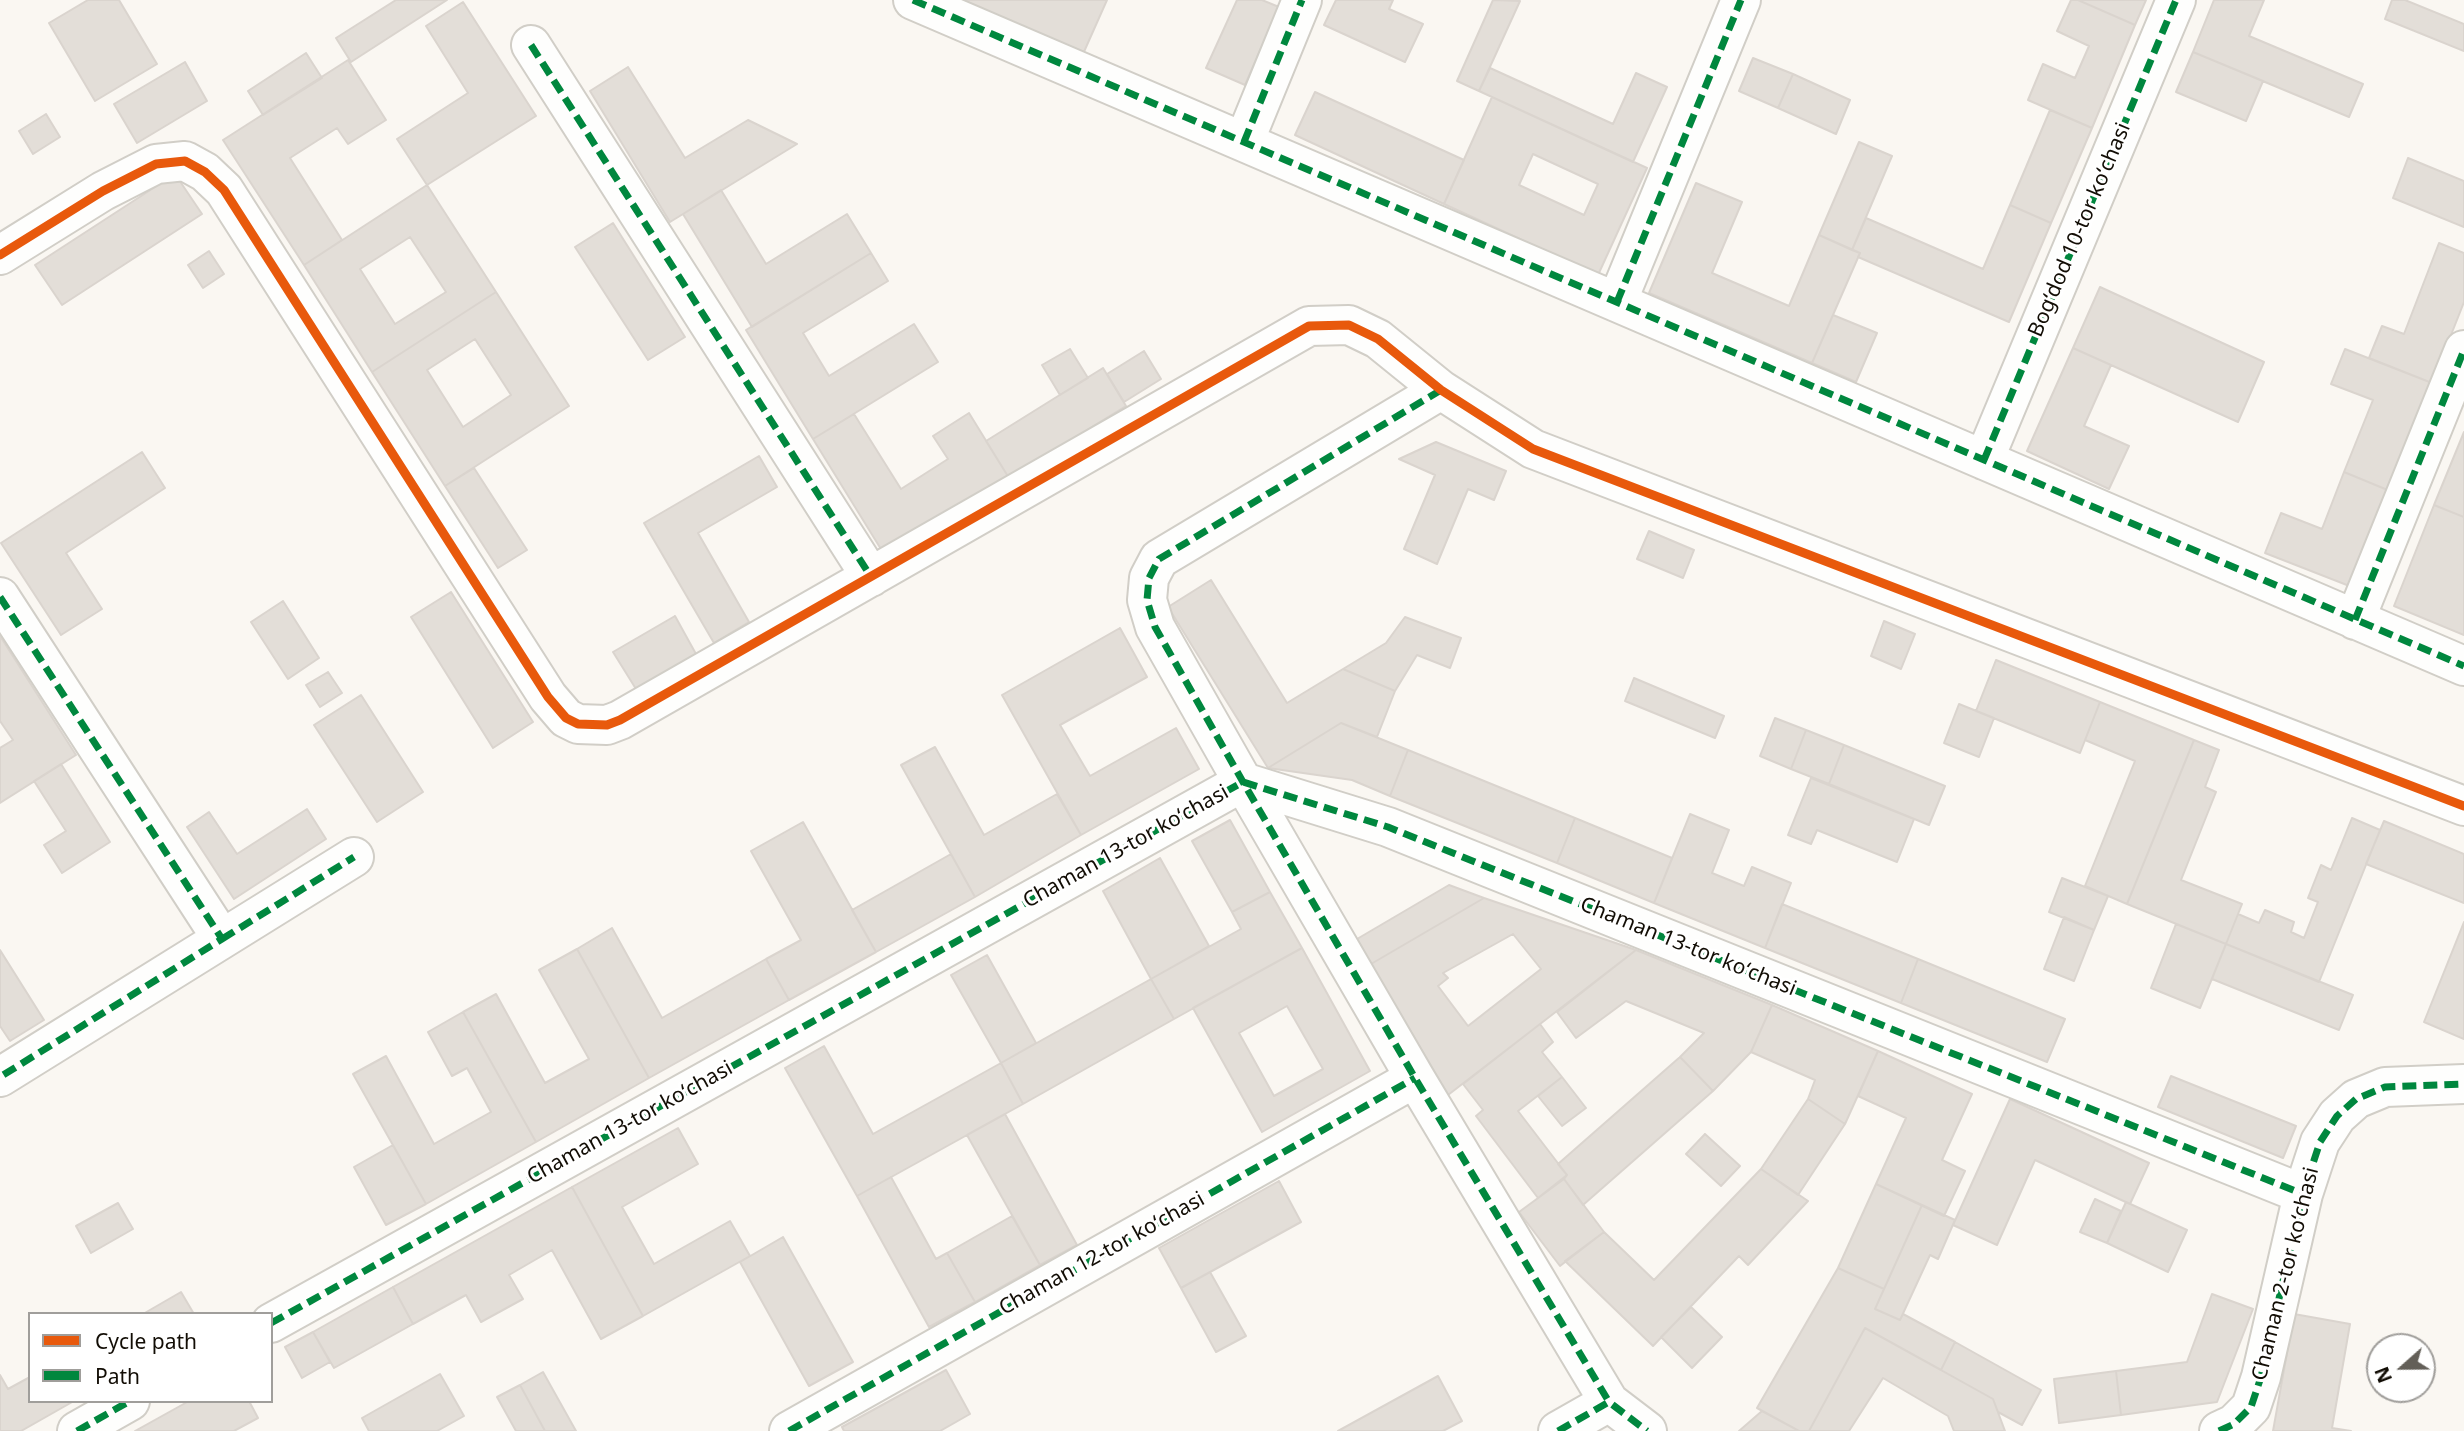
<!DOCTYPE html>
<html>
<head>
<meta charset="utf-8">
<style>
  body { margin:0 }
  #map { position:relative; width:2464px; height:1431px; overflow:hidden; background:#faf7f2; font-family:"Noto Sans",sans-serif }
  canvas { display:block }
  .legend { position:absolute; left:28px; top:1312px; width:245px; height:91px; box-sizing:border-box; background:#fff; border:2px solid #a09e9b; margin:0; padding:9px 12px; list-style:none; font-size:21px; color:#120d05 }
  .legend li { display:flex; align-items:center; gap:14px; height:35px }
  .legend b { width:35px; border:2px solid #a09e9b }
  .north { position:absolute; left:2366px; top:1333px; width:70px; height:70px; box-sizing:border-box; background:#fff; border:2px solid #a09e9b; border-radius:50%; rotate:249deg; font-size:19px; font-weight:700; line-height:28px; text-align:center; color:#120d05 }
  .north::after { content:''; display:block; margin:auto; width:24px; height:32px; background:#635f58; clip-path:polygon(50% 0,100% 100%,50% 72%,0 100%) }
</style>
</head>
<body>
<div id="map">
<canvas width="2464" height="1431"></canvas>
<ul class="legend">
<li><b style="height:9px;background:#e8590c"></b>Cycle path</li>
<li><b style="height:9px;background:#00873e"></b>Path</li>
</ul>
<div class="north">N</div>
</div>
<script>
const ctx = document.querySelector('canvas').getContext('2d');
ctx.lineJoin = 'round';
function paint(path, color) { ctx.fillStyle = color; ctx.fill(path, 'evenodd'); }
const shape = rows => new Path2D(rows.map(r => 'M' + r).join(''));
function strokePath(path, color, width, dash) { ctx.strokeStyle = color; ctx.lineWidth = width; ctx.lineCap = dash ? 'butt' : 'round'; ctx.setLineDash(dash || []); ctx.stroke(path); }
function drawText(font, color, halo, rows, align = 'center') {
  ctx.font = font + ' "Noto Sans",sans-serif'; ctx.lineWidth = 6; ctx.setLineDash([]); ctx.textBaseline = 'middle'; ctx.strokeStyle = halo; ctx.fillStyle = color; for (const [text, x, y, turn = 0] of rows) {
    ctx.save(); ctx.translate(x, y); ctx.rotate((+turn || 0) * Math.PI / 180); ctx.textAlign = isNaN(turn) ? turn : align; if (halo) ctx.strokeText(text, 0, 0); ctx.fillText(text, 0, 0); ctx.restore();
  }
}
const building = shape([
  [88,0,119,0,157,64,95,101,49,23,88,0],
  [396,0,447,0,351,62,336,38,396,0],
  [963,0,1107,0,1083,54,963,0],
  [1237,0,1262,0,1279,7,1245,85,1206,68,1237,0],
  [1336,0,1393,0,1389,9,1423,24,1405,62,1324,25,1336,0],
  [1493,0,1520,1,1479,91,1457,81,1493,0],
  [2071,0,2078,0,2135,25,2092,128,2028,100,2043,64,2075,78,2089,46,2057,31,2071,0],
  [2078,0,2146,0,2135,25,2078,0],
  [2214,0,2264,0,2249,36,2363,84,2349,117,2193,52,2214,0],
  [2392,0,2405,0,2464,24,2464,51,2385,19,2392,0],
  [463,2,536,116,427,185,397,139,468,93,426,26,463,2],
  [2193,52,2263,81,2246,121,2176,92,2193,52],
  [306,53,322,78,263,115,248,91,306,53],
  [1753,58,1793,74,1778,108,1739,91,1753,58],
  [348,60,386,120,348,144,337,128,290,158,342,240,304,265,223,140,348,60],
  [185,62,207,101,137,143,114,104,185,62],
  [628,67,685,158,748,120,797,144,670,222,590,91,628,67],
  [1490,68,1613,124,1636,73,1667,87,1633,162,1479,91,1490,68],
  [1793,74,1850,100,1836,134,1778,108,1793,74],
  [1315,92,1464,160,1444,204,1295,135,1315,92],
  [1492,97,1647,168,1598,275,1444,204,1492,97],
  [1533,154,1598,184,1584,215,1519,185,1533,154],
  [2050,110,2092,128,2051,223,2010,205,2050,110],
  [46,114,60,137,33,154,19,131,46,114],
  [1859,142,1892,156,1852,250,1819,235,1859,142],
  [2408,158,2464,181,2464,227,2393,198,2408,158],
  [175,174,202,214,62,305,35,265,175,174],
  [1696,183,1742,202,1712,273,1789,306,1819,235,1860,253,1812,363,1649,293,1696,183],
  [427,185,496,292,372,372,304,265,427,185],
  [410,237,446,292,395,324,360,269,410,237],
  [721,190,766,264,847,214,871,253,752,327,683,214,721,190],
  [2010,205,2051,223,2009,322,1858,257,1860,253,1852,250,1866,218,1983,269,2010,205],
  [613,223,685,337,648,360,575,247,613,223],
  [2439,243,2464,253,2464,302,2432,383,2369,358,2382,326,2404,334,2439,243],
  [209,251,224,274,203,288,188,265,209,251],
  [871,253,888,281,803,333,829,376,914,324,938,362,813,439,746,330,871,253],
  [2100,287,2264,362,2238,422,2073,348,2100,287],
  [496,292,569,406,445,486,372,372,496,292],
  [475,339,511,395,463,427,427,370,475,339],
  [1833,315,1877,333,1856,382,1812,363,1833,315],
  [2073,348,2111,365,2084,426,2129,446,2109,489,2027,451,2073,348],
  [1070,349,1088,378,1060,395,1042,365,1070,349],
  [2345,349,2432,383,2390,491,2344,472,2373,400,2331,384,2345,349],
  [1144,351,1161,379,1124,402,1107,374,1144,351],
  [1103,368,1126,406,1009,478,986,441,1103,368],
  [969,413,1009,478,884,554,813,439,854,414,901,489,948,459,933,436,969,413],
  [2464,432,2464,517,2434,505,2464,432],
  [1436,442,1506,471,1494,500,1468,489,1437,564,1404,549,1435,475,1399,459,1436,442],
  [142,452,165,488,66,553,102,609,61,635,1,543,142,452],
  [759,456,777,487,698,533,749,622,714,643,644,523,759,456],
  [474,468,527,550,498,568,445,486,474,468],
  [2344,472,2390,491,2352,587,2265,553,2281,513,2322,529,2344,472],
  [2434,505,2464,517,2464,635,2394,606,2434,505],
  [1649,531,1694,550,1683,578,1637,559,1649,531],
  [1211,580,1287,703,1343,669,1395,691,1377,737,1341,723,1268,768,1168,607,1211,580],
  [451,592,533,722,493,748,411,617,451,592],
  [283,601,319,658,288,679,251,622,283,601],
  [675,616,696,654,636,689,613,652,675,616],
  [1405,617,1461,638,1450,668,1417,655,1395,691,1343,669,1386,643,1405,617],
  [1884,621,1915,634,1901,669,1871,656,1884,621],
  [1120,628,1147,677,1060,725,1090,776,1176,728,1199,769,1081,835,1002,695,1120,628],
  [0,636,76,755,0,803,0,748,13,740,0,721,0,636],
  [1996,660,2100,702,2080,753,1976,711,1996,660],
  [328,672,342,693,320,707,306,685,328,672],
  [1634,678,1724,716,1715,738,1625,701,1634,678],
  [361,695,423,792,377,822,314,725,361,695],
  [2100,702,2194,740,2127,904,2085,886,2135,761,2085,740,2100,702],
  [1959,704,1994,718,1979,757,1944,743,1959,704],
  [1775,718,1806,730,1791,769,1760,756,1775,718],
  [1341,723,1408,750,1390,796,1352,780,1268,768,1341,723],
  [1806,730,1844,745,1829,784,1791,769,1806,730],
  [2194,740,2219,750,2205,787,2216,792,2181,880,2242,904,2226,944,2127,904,2194,740],
  [1844,745,1945,786,1929,825,1829,784,1844,745],
  [935,747,984,835,1057,794,1081,835,975,897,901,765,935,747],
  [1408,750,1575,818,1557,863,1390,796,1408,750],
  [61,764,110,842,62,873,44,845,66,831,34,781,61,764],
  [1811,778,1914,819,1897,862,1817,830,1811,844,1788,835,1811,778],
  [307,809,326,839,234,899,187,827,209,812,237,854,307,809],
  [1690,814,1729,830,1712,873,1744,886,1752,867,1791,883,1765,948,1654,903,1690,814],
  [1575,818,1672,858,1654,903,1557,863,1575,818],
  [2352,818,2380,830,2319,982,2226,944,2238,914,2259,923,2265,910,2294,922,2291,932,2304,938,2318,902,2308,898,2321,865,2331,870,2352,818],
  [1230,820,1270,892,1232,912,1192,841,1230,820],
  [2384,821,2464,854,2464,903,2366,864,2384,821],
  [803,822,876,952,789,1000,766,959,801,940,751,851,803,822],
  [951,854,975,897,876,952,852,910,951,854],
  [1160,858,1209,946,1151,979,1103,891,1160,858],
  [2062,878,2108,896,2094,930,2049,912,2062,878],
  [1449,885,1484,898,1371,964,1357,939,1449,885],
  [1270,892,1302,948,1174,1019,1151,979,1241,929,1232,912,1270,892],
  [1484,898,1636,950,1448,1095,1371,964,1484,898],
  [1513,934,1541,969,1468,1026,1438,986,1448,978,1443,973,1513,934],
  [1782,904,1918,959,1901,1003,1765,948,1782,904],
  [2064,917,2094,930,2074,981,2044,969,2064,917],
  [2464,922,2464,1039,2424,1022,2464,922],
  [2176,924,2226,944,2200,1008,2151,988,2176,924],
  [612,928,662,1018,766,959,789,1000,649,1078,577,949,612,928],
  [2226,944,2353,995,2339,1030,2212,979,2226,944],
  [1302,948,1370,1071,1262,1132,1193,1008,1302,948],
  [1287,1006,1323,1069,1274,1096,1239,1033,1287,1006],
  [577,949,649,1078,536,1142,463,1012,496,994,545,1083,589,1059,539,970,577,949],
  [0,950,44,1020,10,1041,0,1026,0,950],
  [1636,950,1772,1005,1751,1052,1713,1091,1680,1057,1704,1033,1626,1001,1576,1038,1557,1012,1636,950],
  [987,955,1036,1043,1001,1063,951,975,987,955],
  [1918,959,2065,1019,2047,1062,1901,1003,1918,959],
  [1151,979,1174,1019,1023,1104,1001,1063,1151,979],
  [1772,1005,1878,1051,1845,1124,1808,1099,1815,1080,1751,1052,1772,1005],
  [463,1012,536,1142,426,1204,353,1074,386,1056,434,1144,491,1112,467,1068,452,1076,428,1032,463,1012],
  [1540,1024,1553,1042,1542,1052,1562,1077,1518,1111,1567,1175,1538,1198,1476,1116,1483,1110,1463,1084,1540,1024],
  [824,1046,873,1134,1001,1063,1023,1104,857,1196,785,1068,824,1046],
  [1878,1051,1972,1094,1942,1160,1965,1171,1944,1216,1876,1184,1906,1118,1858,1096,1878,1051],
  [1680,1057,1713,1091,1583,1205,1564,1179,1567,1175,1558,1164,1680,1057],
  [2171,1076,2296,1126,2283,1158,2158,1107,2171,1076],
  [1562,1077,1586,1108,1562,1126,1538,1096,1562,1077],
  [1808,1099,1845,1124,1798,1195,1761,1169,1808,1099],
  [2010,1099,2149,1163,2130,1204,2035,1160,1997,1245,1953,1225,2010,1099],
  [1005,1114,1077,1245,1040,1265,967,1135,1005,1114],
  [678,1128,698,1164,622,1207,654,1264,730,1221,750,1256,643,1316,572,1187,678,1128],
  [1705,1134,1740,1166,1721,1186,1686,1154,1705,1134],
  [393,1145,426,1204,386,1225,354,1167,393,1145],
  [1761,1169,1808,1201,1748,1265,1739,1256,1653,1346,1565,1261,1604,1232,1654,1280,1761,1169],
  [891,1177,936,1259,947,1253,975,1302,929,1327,857,1196,891,1177],
  [1564,1179,1604,1232,1560,1266,1519,1212,1564,1179],
  [1279,1181,1301,1222,1181,1288,1159,1248,1279,1181],
  [1876,1184,1922,1205,1884,1289,1838,1268,1876,1184],
  [572,1187,643,1316,601,1339,552,1250,509,1275,523,1299,481,1322,466,1295,413,1324,393,1287,572,1187],
  [2095,1199,2121,1211,2107,1243,2080,1232,2095,1199],
  [2126,1202,2187,1230,2168,1272,2107,1243,2126,1202],
  [118,1203,133,1229,91,1253,76,1226,118,1203],
  [1922,1205,1955,1220,1938,1259,1930,1255,1900,1320,1875,1309,1922,1205],
  [1012,1216,1040,1265,975,1302,947,1253,1012,1216],
  [783,1237,853,1362,809,1386,740,1262,783,1237],
  [1838,1268,1884,1289,1875,1309,1900,1320,1903,1314,1955,1342,1941,1370,1865,1328,1809,1431,1799,1431,1757,1408,1838,1268],
  [1210,1272,1246,1336,1216,1352,1181,1288,1210,1272],
  [393,1287,413,1324,334,1368,313,1332,393,1287],
  [181,1292,194,1314,143,1314,181,1292],
  [2212,1294,2253,1309,2217,1402,2121,1415,2116,1371,2187,1362,2212,1294],
  [1691,1307,1722,1337,1692,1368,1661,1337,1691,1307],
  [2294,1314,2350,1324,2332,1428,2351,1431,2273,1431,2294,1314],
  [1865,1328,1993,1399,2005,1431,1954,1431,1948,1416,1883,1378,1849,1431,1809,1431,1865,1328],
  [313,1332,330,1362,302,1378,285,1347,313,1332],
  [1955,1342,2041,1390,2022,1425,1998,1412,1993,1399,1941,1370,1955,1342],
  [946,1370,970,1414,940,1431,844,1431,842,1427,946,1370],
  [2116,1371,2121,1415,2059,1423,2054,1379,2116,1371],
  [543,1372,576,1431,545,1431,520,1385,543,1372],
  [440,1374,464,1416,437,1431,369,1431,362,1418,440,1374],
  [0,1375,8,1389,30,1377,30,1401,74,1401,21,1431,0,1431,0,1375],
  [1438,1376,1462,1421,1443,1431,1338,1431,1438,1376],
  [520,1385,545,1431,516,1431,497,1397,520,1385],
  [189,1401,249,1401,258,1418,234,1431,135,1431,189,1401],
  [1762,1411,1799,1431,1739,1431,1762,1411]
]);
paint(building, '#e3ded8');
strokePath(building, '#dad4ce', 2);
const street = shape([
  [913,0,2464,666],
  [531,45,871,577],
  [1244,142,1302,0],
  [0,255,103,191,156,164,185,161,205,172,224,190,548,697,566,718,578,724,607,725,620,720,1309,326,1349,325,1378,339,1441,390,1533,449,2464,806],
  [1617,302,1741,0],
  [1441,390,1159,559,1149,578,1147,600,1155,627,1243,782,1415,1078,1609,1402],
  [1984,460,2176,0],
  [0,597,222,939,0,1077],
  [2355,620,2464,350],
  [222,939,354,857],
  [271,1323,1243,782,1388,827,2303,1194],
  [77,1431,130,1401],
  [789,1431,1415,1078],
  [1558,1431,1609,1402,1647,1431],
  [2219,1431,2234,1424,2251,1407,2261,1377,2303,1194,2320,1142,2337,1116,2356,1099,2385,1087,2464,1084]
]);
strokePath(street, '#d1cec7', 42);
strokePath(street, '#fefefd', 38);
strokePath(shape([
  [913,0,2464,666],
  [531,45,871,577],
  [1244,142,1302,0],
  [1617,302,1741,0],
  [1441,390,1159,559,1149,578,1147,600,1155,627,1243,782,1415,1078,1609,1402],
  [1984,460,2176,0],
  [0,597,222,939,0,1077],
  [2355,620,2464,350],
  [222,939,354,857],
  [271,1323,1243,782,1388,827,2303,1194],
  [77,1431,130,1401],
  [789,1431,1415,1078],
  [1558,1431,1609,1402,1647,1431],
  [2219,1431,2234,1424,2251,1407,2261,1377,2303,1194,2320,1142,2337,1116,2356,1099,2385,1087,2464,1084]
]), '#00873e', 7, [14, 7]);
strokePath(shape([
  [0,255,103,191,156,164,185,161,205,172,224,190,548,697,566,718,578,724,607,725,620,720,1309,326,1349,325,1378,339,1441,390,1533,449,2464,806]
]), '#e8590c', 9);
drawText('21px', '#120d05', '#fff', [
  ["Bogʻdod 10-tor koʻchasi",2080,230,-67],
  ["Chaman 13-tor koʻchasi",1126,847,-29],
  ["Chaman 13-tor koʻchasi",1688,947,22],
  ["Chaman 13-tor koʻchasi",630,1123,-29],
  ["Chaman 12-tor koʻchasi",1102,1254,-29],
  ["Chaman 2-tor koʻchasi",2286,1274,-76]
]);
</script>
</body>
</html>
